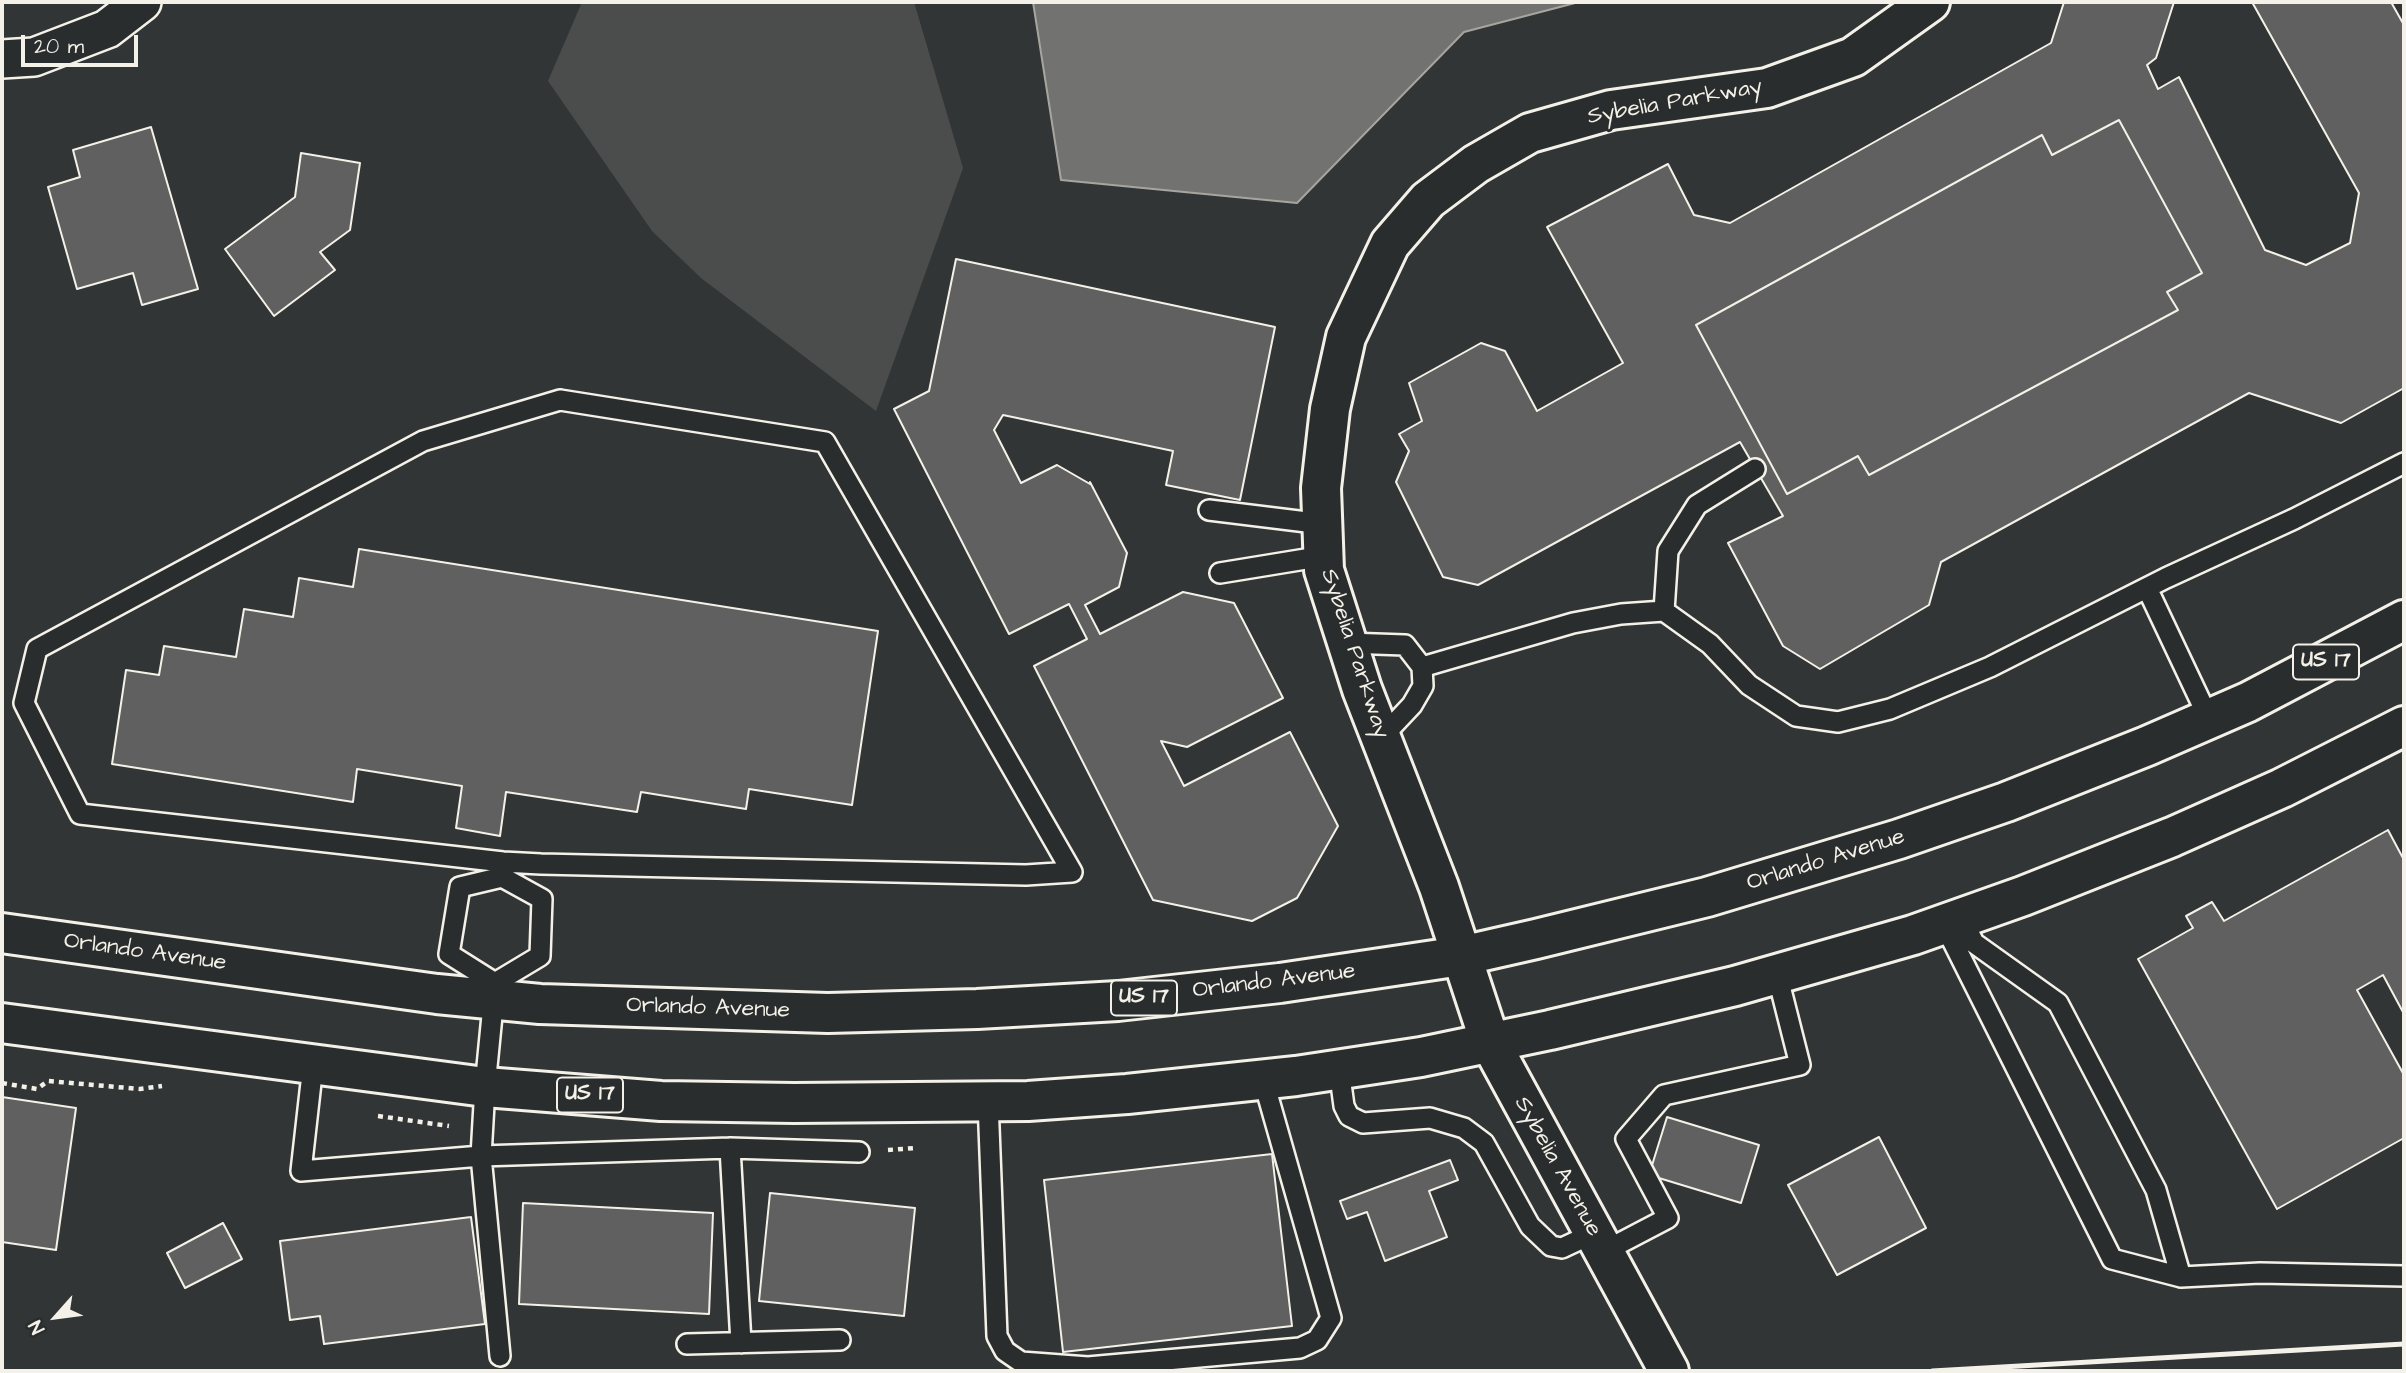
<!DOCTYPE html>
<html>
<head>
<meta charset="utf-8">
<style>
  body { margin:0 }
  #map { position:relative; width:2406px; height:1373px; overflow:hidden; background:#323535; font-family:"Architects Daughter",sans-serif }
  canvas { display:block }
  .frame { position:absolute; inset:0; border:4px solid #f4f1e8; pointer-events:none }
  .north { position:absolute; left:21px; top:1282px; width:70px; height:70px; -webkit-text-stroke:5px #2a2d2e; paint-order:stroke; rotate:242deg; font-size:19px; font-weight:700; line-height:28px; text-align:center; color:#f4f1e8 }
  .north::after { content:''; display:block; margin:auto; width:24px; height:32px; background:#f4f1e8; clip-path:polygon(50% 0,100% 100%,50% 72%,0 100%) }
  .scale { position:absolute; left:21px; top:35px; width:117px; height:32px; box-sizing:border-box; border:4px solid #f4f1e8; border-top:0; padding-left:9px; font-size:21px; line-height:24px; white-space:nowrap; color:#f4f1e8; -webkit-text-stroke:5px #2a2d2e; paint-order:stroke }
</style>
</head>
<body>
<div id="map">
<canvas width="2406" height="1373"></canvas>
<div class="frame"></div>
<div class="north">N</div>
<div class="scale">20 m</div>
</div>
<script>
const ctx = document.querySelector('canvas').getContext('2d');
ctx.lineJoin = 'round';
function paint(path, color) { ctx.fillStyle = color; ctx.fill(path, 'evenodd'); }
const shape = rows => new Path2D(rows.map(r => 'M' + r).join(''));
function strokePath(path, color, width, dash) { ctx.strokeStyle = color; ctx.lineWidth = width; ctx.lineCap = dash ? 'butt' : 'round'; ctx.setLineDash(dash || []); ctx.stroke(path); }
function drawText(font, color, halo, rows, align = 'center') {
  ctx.font = font + ' "Architects Daughter",sans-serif'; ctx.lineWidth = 6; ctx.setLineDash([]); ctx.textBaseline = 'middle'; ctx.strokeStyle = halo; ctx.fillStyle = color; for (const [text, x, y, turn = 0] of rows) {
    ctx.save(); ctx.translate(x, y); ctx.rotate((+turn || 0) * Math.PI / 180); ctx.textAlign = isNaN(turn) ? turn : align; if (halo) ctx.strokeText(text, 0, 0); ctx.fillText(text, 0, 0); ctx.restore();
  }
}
paint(shape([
  [582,2,914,2,963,168,876,411,701,278,652,231,548,81]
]), '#4b4d4c');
const water = shape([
  [1033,2,1579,2,1464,32,1297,203,1061,180,1033,2]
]);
paint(water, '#727370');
strokePath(water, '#a6a5a0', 2);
const building = shape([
  [2064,2,2174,2,2156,58,2147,65,2158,89,2179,77,2265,250,2306,265,2350,243,2359,193,2252,2,2391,2,2404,25,2404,388,2341,423,2249,393,1941,562,1929,605,1820,669,1783,646,1728,543,1783,516,1740,442,1478,585,1443,577,1396,482,1409,451,1399,434,1422,421,1409,383,1481,343,1505,351,1537,411,1623,363,1547,227,1668,164,1694,215,1730,223,2051,43,2064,2],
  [2119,120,2202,273,2167,292,2178,310,1869,475,1858,456,1787,494,1696,325,2042,135,2052,155,2119,120],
  [2119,120,2202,273,2167,292,2178,310,1869,475,1858,456,1787,494,1696,325,2042,135,2052,155,2119,120],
  [151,127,198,289,142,305,133,273,77,289,48,187,80,177,73,150,151,127],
  [301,153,360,163,350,230,320,252,335,270,274,316,225,249,295,197,301,153],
  [956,259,1275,327,1240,500,1166,485,1173,451,1003,415,994,430,1021,483,1057,465,1090,484,1090,482,1127,553,1119,587,1085,605,1100,634,1183,592,1234,603,1283,698,1187,747,1161,741,1184,786,1290,732,1338,826,1297,898,1252,921,1153,900,1034,666,1087,639,1069,604,1009,634,894,409,929,391,956,259],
  [359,549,878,631,852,805,749,789,746,809,641,792,637,812,506,792,500,836,456,828,462,786,357,769,353,802,112,764,126,670,159,675,164,646,236,657,244,609,293,617,299,578,353,587,359,549],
  [2388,830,2404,860,2404,1014,2383,975,2357,990,2404,1075,2404,1138,2277,1209,2138,959,2193,928,2186,916,2212,902,2224,921,2388,830],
  [2,1097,76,1108,56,1250,2,1242,2,1097],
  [1667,1117,1759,1145,1741,1203,1649,1175,1667,1117],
  [1879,1137,1926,1228,1837,1275,1788,1185,1879,1137],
  [1272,1154,1292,1326,1063,1352,1044,1180,1272,1154],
  [1450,1160,1458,1180,1429,1191,1447,1237,1385,1261,1367,1212,1347,1219,1340,1201,1450,1160],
  [770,1193,915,1208,904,1316,759,1301,770,1193],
  [523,1203,713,1213,709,1314,519,1304,523,1203],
  [471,1217,485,1324,324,1344,320,1316,290,1320,280,1241,471,1217],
  [223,1223,242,1259,185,1288,167,1253,223,1223]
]);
paint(building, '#5f605f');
strokePath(building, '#f4f1e8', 2);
const lane = shape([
  [560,400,825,442,1072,872,1026,875,541,864,503,862,80,814,24,703,37,649,423,441,560,400],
  [1209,510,1323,524],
  [1220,573,1324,556],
  [2147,588,2209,719],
  [1664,611,1668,551,1697,505,1755,469],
  [1347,643,1405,645,1422,667,1423,686,1412,705,1381,738],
  [1422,667,1573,623,1621,614,1664,611,1710,644,1749,685,1796,716,1838,722,1890,709,1990,667,2166,578,2294,519,2404,463],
  [502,877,542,899,540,956,495,983,449,954,460,887,502,877],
  [1961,917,1974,943,2058,1003,2156,1190,2181,1277],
  [1944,924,2112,1259,2181,1277,2260,1273,2404,1276],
  [494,995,485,1087,481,1156,500,1356],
  [313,1065,301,1171,481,1156,730,1148,859,1152],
  [1339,1069,1344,1106,1349,1116,1363,1123,1430,1118,1464,1128,1484,1143,1530,1226,1551,1246,1562,1248,1594,1233],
  [988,1101,997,1336,1005,1351,1021,1362,1088,1367,1300,1348,1317,1340,1331,1318,1263,1079],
  [730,1148,741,1343],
  [1603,1252,1668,1218,1626,1139,1664,1095,1800,1065,1777,974],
  [687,1344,840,1340]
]);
const street = shape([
  [2,59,34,57,107,29,142,2]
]);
const secondary = shape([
  [1669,1371,1490,1042,1439,887,1362,689,1324,570,1321,488,1330,409,1346,337,1390,244,1428,200,1476,164,1530,133,1611,110,1767,88,1853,57,1930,2]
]);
const primary = shape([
  [2,933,437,994,540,1004,828,1013,977,1009,1118,1001,1280,983,1461,956,1536,939,1707,897,1899,839,2006,802,2147,746,2248,702,2404,620],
  [2,1023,485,1087,661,1101,794,1103,1028,1101,1127,1094,1296,1076,1421,1057,1550,1030,1735,986,1913,935,2023,896,2172,837,2282,788,2404,726]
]);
strokePath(lane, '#f4f1e8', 24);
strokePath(street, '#f4f1e8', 42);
strokePath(secondary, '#f4f1e8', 44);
strokePath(primary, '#f4f1e8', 44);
strokePath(shape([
  [2,1083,37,1089,48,1081,140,1089,162,1086],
  [378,1116,449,1126],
  [888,1150,915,1148]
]), '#f4f1e8', 4.5, [5, 5]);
strokePath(lane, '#2a2d2e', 19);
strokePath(street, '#2a2d2e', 37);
strokePath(secondary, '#2a2d2e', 38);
strokePath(primary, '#2a2d2e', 38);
strokePath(shape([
  [1932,1371,2404,1344]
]), '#f4f1e8', 5);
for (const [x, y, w] of [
  [2326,662,66],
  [1144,998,66],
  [590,1095,66]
]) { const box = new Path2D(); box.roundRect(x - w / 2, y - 17.5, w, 35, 5); ctx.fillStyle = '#2a2d2e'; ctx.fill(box); strokePath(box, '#f4f1e8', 2); }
drawText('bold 21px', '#f4f1e8', null, [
  ["US 17",2326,662],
  ["US 17",1144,998],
  ["US 17",590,1095]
]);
drawText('23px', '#f4f1e8', '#2a2d2e', [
  ["Sybelia Parkway",1675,103,-10],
  ["Sybelia Parkway",1354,654,72],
  ["Orlando Avenue",1826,861,-17],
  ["Orlando Avenue",145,953,8],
  ["Orlando Avenue",1274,982,-7],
  ["Orlando Avenue",708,1009,2],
  ["Sybelia Avenue",1557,1167,61]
]);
</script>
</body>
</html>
